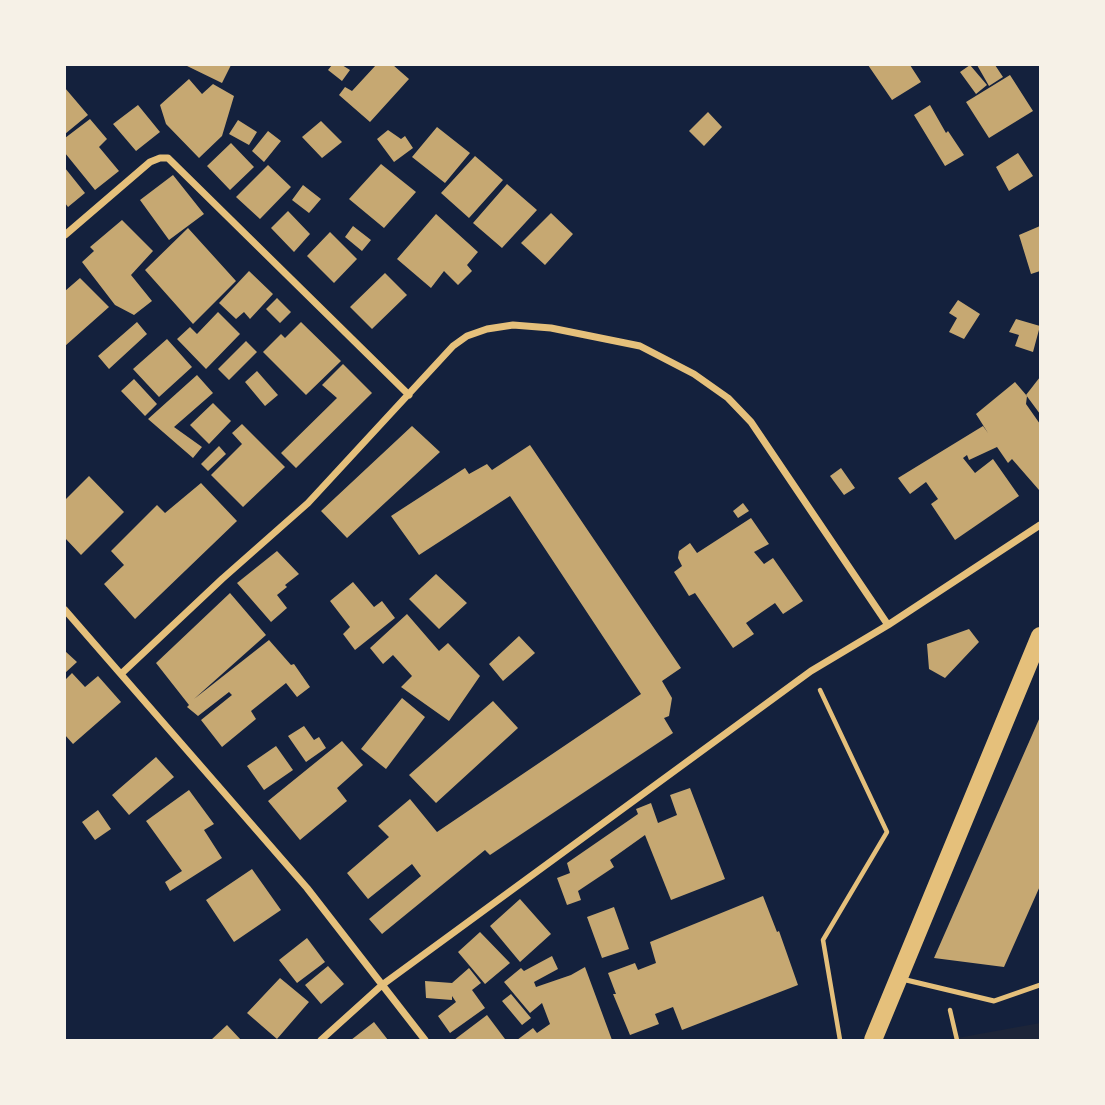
<!DOCTYPE html>
<html>
<head>
<meta charset="utf-8">
<style>
  body { margin:0 }
  #map { position:relative; width:1105px; height:1105px; overflow:hidden; background:#14213d; font-family:Lato,sans-serif }
  canvas { display:block }
  .frame { position:absolute; inset:0; border:66px solid #f6f1e7; pointer-events:none }
</style>
</head>
<body>
<div id="map">
<canvas width="1105" height="1105"></canvas>
<div class="frame"></div>
</div>
<script>
const ctx = document.querySelector('canvas').getContext('2d');
ctx.lineJoin = 'round';
function paint(path, color) { ctx.fillStyle = color; ctx.fill(path, 'evenodd'); }
const shape = rows => new Path2D(rows.map(r => 'M' + r).join(''));
function strokePath(path, color, width, dash) { ctx.strokeStyle = color; ctx.lineWidth = width; ctx.lineCap = dash ? 'butt' : 'round'; ctx.setLineDash(dash || []); ctx.stroke(path); }
paint(shape([
  [1040,1023,1040,1040,946,1040]
]), '#1d2539');
paint(shape([
  [185,65,231,65,222,83],
  [332,65,342,65,350,70,342,81,328,70],
  [376,65,393,65,409,79,370,122,339,95,345,87,352,91],
  [868,65,910,65,921,82,892,100],
  [970,65,987,85,976,94,960,72],
  [977,65,995,65,1003,77,989,86],
  [1010,75,1033,111,989,138,966,102],
  [189,79,202,94,213,84,234,96,222,136,199,158,166,124,160,105],
  [65,88,88,115,65,134],
  [138,105,160,132,136,151,113,124],
  [930,105,946,133,948,131,964,155,945,166,914,115],
  [708,112,722,127,704,146,689,131],
  [90,119,107,139,99,147,119,171,95,190,65,153,65,138],
  [238,120,257,132,249,145,229,134],
  [321,121,342,142,322,158,302,137],
  [437,127,470,153,445,183,412,157],
  [388,130,401,139,405,136,413,148,394,162,377,139],
  [268,131,281,141,264,162,252,151],
  [231,143,254,167,230,190,207,166],
  [1018,153,1033,176,1009,191,996,167],
  [475,156,503,180,469,218,441,193],
  [381,164,416,192,384,228,349,199],
  [268,165,291,187,260,219,236,197],
  [65,168,85,193,68,207,65,203],
  [173,175,204,214,169,240,140,200],
  [507,184,537,210,502,248,473,223],
  [303,185,321,199,309,213,292,200],
  [288,211,310,234,294,252,271,228],
  [551,213,573,234,545,265,521,243],
  [436,214,478,252,467,265,472,271,458,285,444,271,431,288,397,259],
  [122,220,153,251,131,275,152,301,134,315,115,305,82,262,94,251,90,247],
  [353,226,371,240,362,251,345,237],
  [1040,226,1040,271,1031,274,1019,235],
  [188,228,236,281,193,324,145,270],
  [330,232,357,259,334,283,307,256],
  [249,271,273,294,250,319,244,312,236,319,219,303],
  [385,273,407,295,372,329,350,307],
  [80,278,109,307,65,346,65,291],
  [277,298,291,312,280,323,266,309],
  [958,300,980,314,964,339,949,332,957,318,949,313],
  [218,312,240,334,206,369,177,339,190,327,197,334],
  [1016,319,1040,326,1033,352,1015,346,1019,335,1009,332],
  [137,322,147,334,109,369,98,356],
  [301,322,341,361,306,395,263,352,281,334,285,338],
  [167,339,192,367,159,397,133,369],
  [246,341,257,352,229,380,218,369],
  [343,364,372,393,296,468,281,453,337,398,322,385],
  [257,371,278,395,265,406,245,382],
  [197,375,213,393,174,427,202,447,193,458,148,419],
  [1040,377,1040,414,1026,395],
  [134,379,157,404,145,416,121,391],
  [1015,382,1027,396,1026,404,1040,424,1040,488,1039,490,1012,459,1008,463,997,447,969,460,967,455,963,458,975,473,993,459,1019,496,955,540,931,504,938,499,926,482,910,494,898,478,983,426,988,433,976,414],
  [213,403,231,421,209,444,190,425],
  [242,424,285,467,243,507,211,475,242,444,232,433],
  [412,426,440,452,347,538,321,511],
  [530,445,681,668,662,681,672,698,669,716,664,718,673,733,490,855,485,850,382,934,369,919,421,876,412,864,368,899,347,873,389,837,378,826,410,799,437,832,641,694,510,496,419,555,391,516,465,468,469,474,487,464,492,470],
  [219,446,226,454,208,471,201,464],
  [841,468,855,488,844,495,830,476],
  [89,476,124,512,81,555,65,538,65,500],
  [201,483,237,521,135,619,104,584,124,565,111,551,157,505,165,513],
  [743,503,749,511,738,518,733,511],
  [751,518,769,544,754,552,764,564,773,558,803,601,783,614,775,603,746,623,754,634,733,648,695,593,689,596,674,572,682,566,678,558,679,551,690,543,697,553],
  [277,551,299,574,285,585,287,587,277,595,287,608,271,622,237,583],
  [436,574,467,603,439,629,409,599],
  [353,582,374,607,382,601,395,618,355,650,343,634,350,627,330,601],
  [230,593,266,635,194,699,269,640,291,665,294,664,310,687,297,697,286,683,251,711,256,719,222,747,201,720,232,695,229,692,198,716,187,707,189,705,156,663],
  [407,614,439,651,448,643,480,676,449,721,401,687,412,676,393,655,383,664,370,648],
  [969,629,979,642,945,678,929,669,927,644],
  [519,636,535,653,503,681,489,664],
  [65,651,77,662,65,673],
  [72,673,85,687,98,676,121,702,73,744,65,735,65,680],
  [402,698,425,717,386,769,361,749],
  [493,701,518,728,436,803,409,775],
  [1040,717,1040,886,1004,967,934,958],
  [304,726,314,740,319,737,326,748,306,762,288,736],
  [342,741,363,765,337,788,347,801,300,840,268,801],
  [276,746,293,770,264,790,247,766],
  [156,757,174,777,129,815,112,795],
  [690,788,725,879,671,900,645,835,610,860,614,867,578,891,581,900,567,905,557,878,570,873,567,863,638,814,636,809,651,803,658,823,677,815,670,795],
  [189,790,214,824,204,830,222,858,170,891,165,882,182,871,146,821],
  [98,810,111,829,95,840,82,822],
  [252,869,281,910,234,942,206,900],
  [763,896,777,932,779,931,798,985,682,1030,673,1007,655,1014,659,1024,630,1035,613,994,616,994,608,973,635,963,638,970,656,963,650,942],
  [520,899,551,934,520,962,490,926],
  [614,907,629,949,602,958,587,917],
  [480,932,510,963,485,984,458,952],
  [307,938,325,962,297,983,279,960],
  [552,956,558,969,534,982,536,987,571,975,585,967,612,1040,517,1040,533,1028,537,1033,550,1024,542,1003,530,1013,504,982,521,968,524,971],
  [328,966,344,984,321,1004,305,985],
  [469,968,481,983,472,990,485,1008,450,1033,438,1016,456,1002,452,996,452,1000,426,998,425,981,452,983],
  [280,978,309,1002,277,1039,247,1013],
  [511,994,531,1018,522,1025,502,1001],
  [487,1015,505,1039,503,1040,454,1040],
  [374,1022,388,1040,351,1040],
  [227,1025,241,1040,211,1040]
]), '#c6a872');
strokePath(shape([
  [820,690,887,832,823,940,840,1040],
  [950,1010,957,1040]
]), '#e5c07b', 4.5);
strokePath(shape([
  [902,979,994,1001,1040,985]
]), '#e5c07b', 5);
strokePath(shape([
  [65,235,150,162,160,158,168,158,409,395],
  [65,610,307,888,425,1040],
  [121,674,222,579,308,503,453,346,467,336,487,329,513,325,551,328,640,346,694,374,728,398,751,422,888,625],
  [321,1040,382,985,811,671,888,625,1040,525]
]), '#e5c07b', 7);
strokePath(shape([
  [873,1040,1040,636]
]), '#e5c07b', 18);
</script>
</body>
</html>
